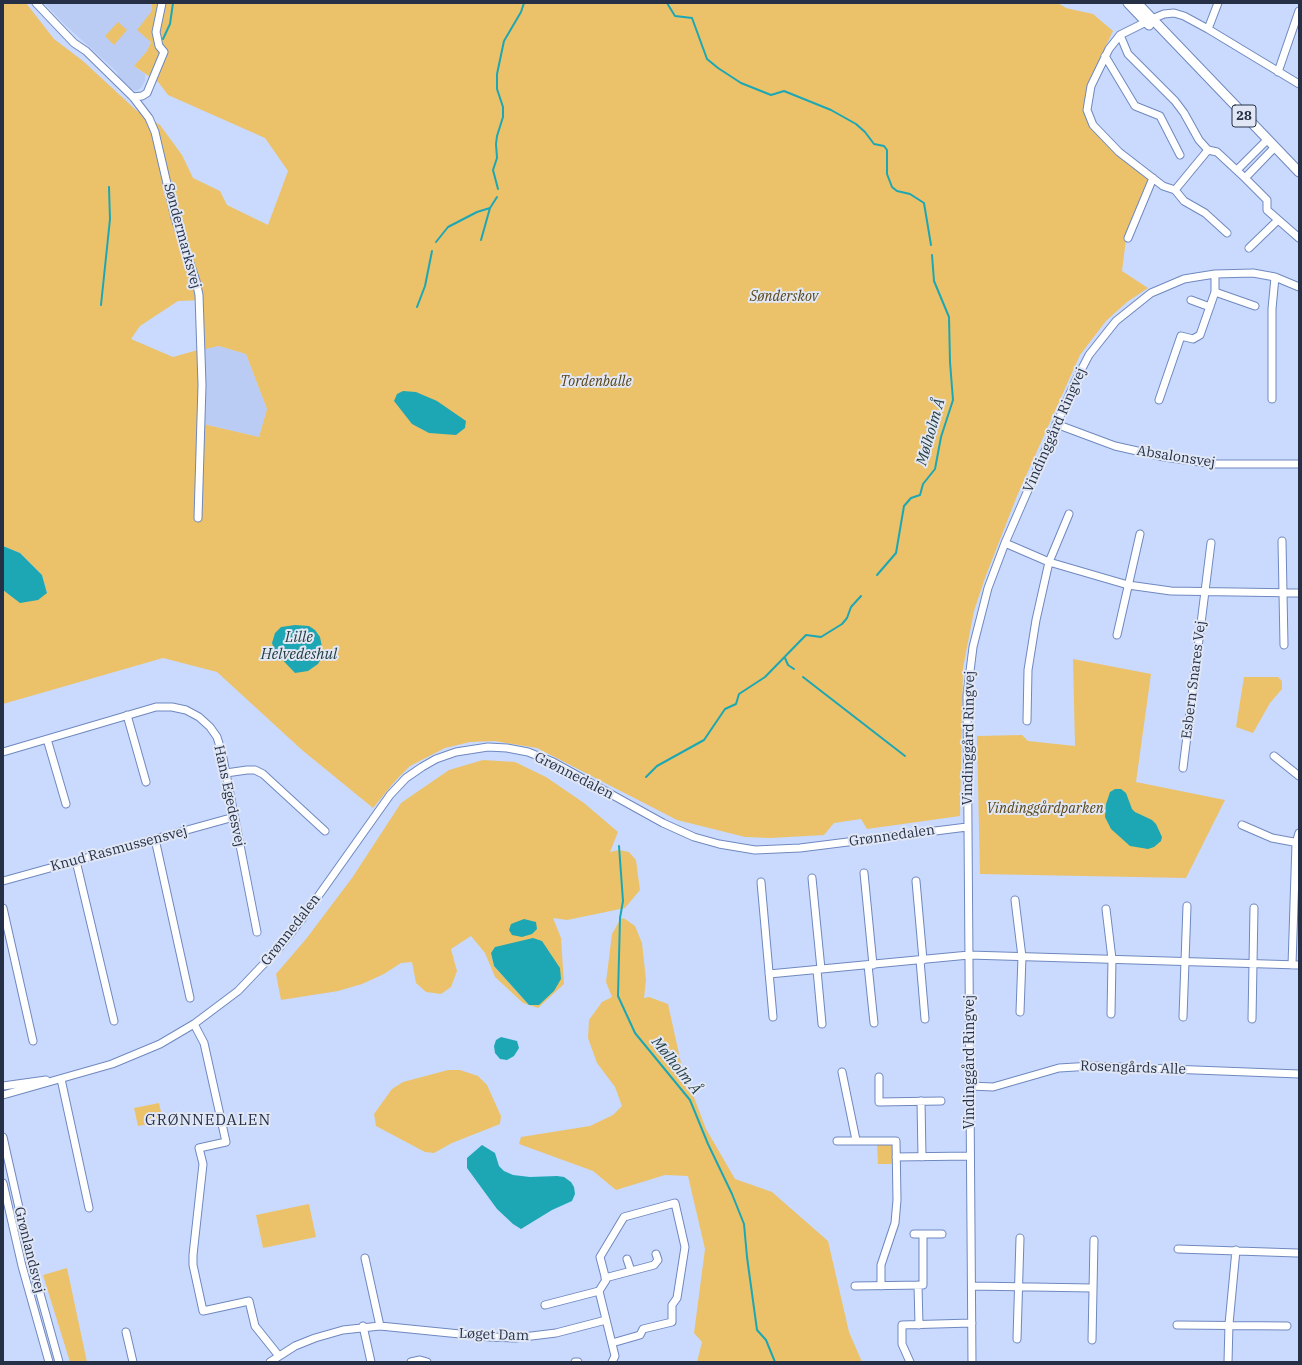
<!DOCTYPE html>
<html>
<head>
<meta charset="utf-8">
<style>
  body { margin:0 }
  #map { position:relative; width:1302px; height:1365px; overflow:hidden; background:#c9dafe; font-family:"IBM Plex Serif",serif }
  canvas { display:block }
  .frame { position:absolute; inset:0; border:4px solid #253047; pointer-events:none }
</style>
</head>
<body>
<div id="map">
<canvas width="1302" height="1365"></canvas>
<div class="frame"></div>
</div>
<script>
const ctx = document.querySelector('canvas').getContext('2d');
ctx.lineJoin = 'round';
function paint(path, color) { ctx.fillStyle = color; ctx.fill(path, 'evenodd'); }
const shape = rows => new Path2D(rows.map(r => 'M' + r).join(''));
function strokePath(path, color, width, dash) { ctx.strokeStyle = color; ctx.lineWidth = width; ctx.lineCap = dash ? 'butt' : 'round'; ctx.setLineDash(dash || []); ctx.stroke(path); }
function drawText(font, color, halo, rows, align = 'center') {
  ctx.font = font + ' "IBM Plex Serif",serif'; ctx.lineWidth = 4; ctx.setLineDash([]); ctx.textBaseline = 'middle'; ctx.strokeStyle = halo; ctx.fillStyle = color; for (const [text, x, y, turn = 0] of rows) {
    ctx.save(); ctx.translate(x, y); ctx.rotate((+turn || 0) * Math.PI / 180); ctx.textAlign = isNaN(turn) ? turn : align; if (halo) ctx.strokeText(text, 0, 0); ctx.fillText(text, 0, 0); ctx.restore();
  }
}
paint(shape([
  [44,3,152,3,151,12,138,30,151,41,147,51,134,66,145,74,145,81,141,88,136,91,131,89,118,76,117,72,64,24],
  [219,346,246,354,267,409,259,437,203,424,205,348]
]), '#baccf4');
paint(shape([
  [3,3,26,3,54,39,83,61,136,110,160,125,182,155,193,178,220,191,227,205,268,225,288,171,265,138,168,95,159,83,134,66,147,51,151,42,137,30,151,12,152,3,1058,3,1066,8,1093,14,1113,31,1089,81,1085,95,1085,111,1094,129,1149,177,1127,232,1122,271,1148,288,1127,302,1106,321,1080,355,1017,496,985,578,974,611,963,668,960,816,867,829,861,819,834,823,824,835,771,838,745,837,677,820,537,748,494,741,470,742,445,748,410,766,396,780,373,808,302,750,217,672,163,658,3,704,3,590,20,602,47,592,42,575,20,553,3,546],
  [203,300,205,348,173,357,131,339,140,326,178,301],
  [219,346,246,354,267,409,259,437,203,424,205,349],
  [118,22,127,30,114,45,105,36],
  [1073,659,1151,674,1136,782,1225,800,1186,878,980,874,977,736,1022,735,1028,741,1075,746],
  [1244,677,1278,677,1282,681,1282,689,1270,703,1253,733,1236,727],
  [483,760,515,762,546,777,584,803,618,832,610,852,619,850,629,852,636,860,640,890,625,908,567,920,553,918,561,938,564,984,538,1008,523,1003,495,977,485,953,471,936,451,949,457,971,451,987,441,994,426,992,416,983,412,962,401,963,384,974,362,984,338,991,281,1000,276,974,306,939,352,878,401,803,449,770],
  [491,953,529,1005,494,966],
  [621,918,625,919,635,926,642,943,646,980,644,998,649,997,668,1004,681,1063,706,1129,735,1179,772,1192,828,1241,849,1332,862,1362,697,1362,702,1342,694,1333,705,1249,688,1176,665,1175,616,1190,593,1171,519,1144,521,1137,590,1126,613,1115,622,1106,615,1087,597,1063,588,1038,589,1020,602,1002,612,997,606,982,612,934],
  [448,1070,460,1070,478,1076,487,1085,501,1116,500,1124,452,1143,434,1153,425,1152,376,1126,374,1114,392,1089,403,1082],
  [159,1103,163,1121,138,1126,134,1108],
  [877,1143,892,1145,894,1148,894,1164,878,1164],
  [309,1204,316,1237,263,1248,256,1215],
  [67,1268,87,1362,70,1362,43,1275]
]), '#ebc269');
paint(shape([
  [403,391,416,392,437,401,466,421,465,428,456,435,429,433,412,424,394,401,397,394],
  [3,546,20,553,42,575,47,593,38,600,20,603,3,590],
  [295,625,309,626,315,630,320,637,322,647,322,657,318,664,308,671,295,673,275,652,272,643,275,633,281,627],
  [1115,789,1121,789,1126,793,1132,809,1135,812,1152,820,1156,824,1162,837,1161,841,1154,847,1148,849,1130,846,1111,829,1105,817,1106,804,1110,792],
  [524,919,536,922,537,929,532,934,522,937,512,935,509,930,511,924],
  [533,938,542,941,560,968,561,979,554,991,539,1005,529,1005,494,966,491,953,495,947],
  [501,1037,517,1041,519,1048,514,1056,507,1060,500,1059,495,1053,494,1046,496,1040],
  [482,1145,495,1153,499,1166,504,1171,513,1175,530,1177,557,1176,564,1177,571,1182,574,1187,575,1194,572,1201,552,1210,521,1229,513,1224,497,1209,467,1168,467,1158]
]), '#1da7b4');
strokePath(shape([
  [667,3,675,16,692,18,707,59,718,68,741,83,771,95,784,91,831,110,856,124,865,132,874,144,884,146,887,150,887,174,892,187,897,191,910,194,924,203,931,245],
  [163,39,170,24,173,3],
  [498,189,493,170,497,158,496,144,497,136,503,117,503,107,497,89,497,74,504,41,521,12,524,3],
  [481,240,490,208],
  [436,242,448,227,477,212,490,208,497,197],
  [101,305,110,219,109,187],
  [417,307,425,286,432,251],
  [877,575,896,553,904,506,911,498,920,495,923,484,935,469,941,437,953,400,950,362,949,317,934,281,932,255],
  [785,658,788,665,794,669],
  [803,677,905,756],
  [646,777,657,766,704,740,725,709,736,704,739,694,765,677,806,635,821,637,842,624,847,618,851,607,861,596],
  [619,846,623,901,620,918,618,996,635,1033,690,1100,708,1144,732,1194,744,1224,747,1257,757,1330,766,1340,775,1362]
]), '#1da7b4', 2);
const minor = shape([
  [36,3,74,43,86,51,133,97,149,118,155,132,175,218,196,281,199,295,202,385,198,518],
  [1208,29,1218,3],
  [1120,35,1128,54,1175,101,1184,113,1199,140,1208,150],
  [1105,56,1135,106,1160,116,1180,155],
  [1278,72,1299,11],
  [133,97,142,96,147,93,164,52,159,46,156,32,162,3],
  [1208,150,1217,152,1245,178,1267,200,1267,210,1299,238],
  [1208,150,1175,190,1184,201,1205,213,1227,233],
  [1237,170,1267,140],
  [1245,178,1275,147],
  [1175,190,1163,186,1119,152,1093,125,1087,110,1091,86,1109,49,1120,35,1152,19,1164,14,1174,13,1184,16,1208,29,1299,84],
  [1128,238,1153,178],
  [1249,248,1278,220],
  [1215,292,1255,306],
  [1191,300,1210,307],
  [1272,399,1272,309,1275,277],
  [1159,400,1181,336,1193,339,1200,335,1215,292,1215,274],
  [1056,424,1115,446,1164,457,1214,464,1299,464],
  [1282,541,1284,645],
  [1005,543,1049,562,1128,585,1171,591,1299,593],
  [1117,635,1140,534],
  [127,715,146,782],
  [1027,721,1028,670,1036,620,1049,562,1069,514],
  [47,739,66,804],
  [3,752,156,707,172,707,186,710,199,717,210,727,217,737,222,753,257,932],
  [1274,756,1299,776],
  [1183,768,1211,543],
  [226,773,247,770,255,770,263,774,325,831],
  [1242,825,1272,838,1299,843],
  [155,839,190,998],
  [76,861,114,1021],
  [864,873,873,965],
  [812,878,821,969],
  [3,881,234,817],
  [916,881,923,960],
  [761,882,773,1017],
  [1015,900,1022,957,1020,1012],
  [3,908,33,1041],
  [1106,909,1112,959,1111,1014],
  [920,960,925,1019],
  [868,965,874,1023],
  [1292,965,1296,843,1299,833],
  [817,970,822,1024],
  [769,974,969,955,1299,965],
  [1183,1017,1187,906],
  [1252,1019,1254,908],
  [194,1024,204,1043,226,1142,199,1148,203,1164,193,1255,193,1265,203,1311,249,1301,255,1326,279,1356],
  [842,1072,856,1140],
  [879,1077,879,1102,941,1101],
  [61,1079,89,1208],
  [3,1086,46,1080],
  [970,1086,993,1087,1059,1068,1092,1066,1299,1074],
  [3,1095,112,1064,160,1044,194,1024,238,991,279,948,302,919,390,795,406,778,422,767,436,759,456,752,488,747,507,748,528,752,553,762,663,823,694,837,719,844,755,850,800,848,967,827],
  [921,1101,922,1157],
  [3,1137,31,1261,59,1362],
  [837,1141,896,1141,897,1200,895,1223,881,1265,881,1286],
  [896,1157,970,1156],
  [3,1183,22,1266,49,1362],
  [914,1234,942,1234],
  [1178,1249,1297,1253],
  [627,1259,631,1271],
  [605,1278,654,1265,658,1260,656,1254],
  [918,1285,919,1325],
  [855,1286,923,1285,923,1234],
  [972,1286,1092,1288],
  [545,1305,599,1291],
  [1177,1325,1287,1326],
  [363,1326,371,1362],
  [380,1326,490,1337,515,1338,556,1333,606,1320],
  [126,1332,133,1362],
  [1017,1339,1020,1238],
  [1092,1340,1094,1240],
  [270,1362,295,1346,315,1338,343,1330,380,1326,365,1258],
  [411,1362,420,1360,427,1362],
  [575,1362,578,1362],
  [612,1362,615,1356,599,1291,606,1280,600,1257,624,1217,675,1203,685,1247,677,1298,672,1305,672,1322,643,1329,640,1335,612,1343],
  [910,1362,902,1344,902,1325,972,1323],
  [972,1362,967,695,973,647,988,588,1005,543,1075,382,1089,355,1116,321,1151,293,1184,279,1196,277,1215,274,1253,273,1275,277,1299,287],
  [1228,1362,1229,1324,1236,1250]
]);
const major = shape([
  [1128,3,1149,25],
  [1137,3,1299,172]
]);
strokePath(minor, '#6f88bf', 9);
strokePath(major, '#6f88bf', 11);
strokePath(minor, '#fff', 7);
strokePath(major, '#fff', 9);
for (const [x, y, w] of [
  [1244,116,24]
]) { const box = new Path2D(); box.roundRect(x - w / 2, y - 11, w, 22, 3); ctx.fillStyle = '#e1e7f4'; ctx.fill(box); strokePath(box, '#253047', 1); }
drawText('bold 13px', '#253047', null, [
  ["28",1244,116]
]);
drawText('14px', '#253047', '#e1e7f4', [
  ["Søndermarksvej",182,236,75],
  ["Vindinggård Ringvej",1055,430,-66],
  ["Absalonsvej",1176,457,9],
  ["Esbern Snares Vej",1194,680,-83],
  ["Vindinggård Ringvej",969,738,-89],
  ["Grønnedalen",574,776,27],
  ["Hans Egedesvej",229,796,78],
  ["Grønnedalen",892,836,-8],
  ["Knud Rasmussensvej",119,849,-15],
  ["Grønnedalen",291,930,-52],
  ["Vindinggård Ringvej",970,1062,-90],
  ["Rosengårds Alle",1133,1068,2],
  ["Grønlandsvej",29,1250,76],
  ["Løget Dam",494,1335,2]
]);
drawText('italic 14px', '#584518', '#e1e7f4', [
  ["Sønderskov",784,297],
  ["Tordenballe",596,382],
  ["Vindinggårdparken",1045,809]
]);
drawText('italic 15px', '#233e41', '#e1e7f4', [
  ["Mølholm Å",931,432,-74],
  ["Lille",299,638],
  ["Helvedeshul",299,655],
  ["Mølholm Å",676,1066,51]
]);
ctx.letterSpacing = '1px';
drawText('15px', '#253047', '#e1e7f4', [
  ["GRØNNEDALEN",208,1121]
]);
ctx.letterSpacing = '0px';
</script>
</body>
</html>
